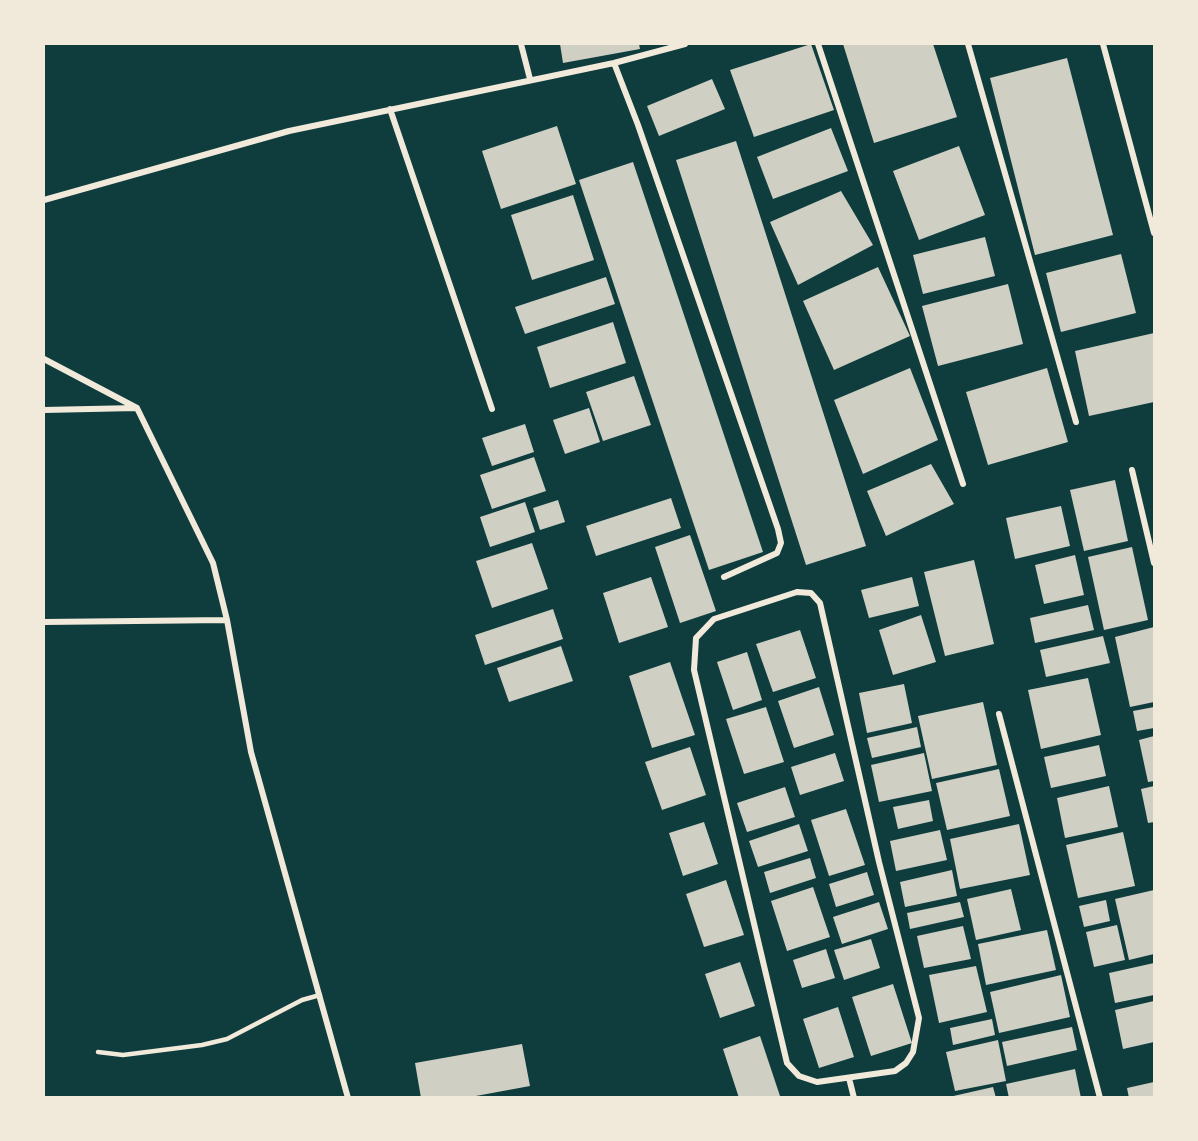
<!DOCTYPE html>
<html>
<head>
<meta charset="utf-8">
<style>
  body { margin:0 }
  #map { position:relative; width:1198px; height:1141px; overflow:hidden; background:#0f3d3e; font-family:Literata,serif }
  canvas { display:block }
  .frame { position:absolute; inset:0; border:45px solid #f1e9da; pointer-events:none }
</style>
</head>
<body>
<div id="map">
<canvas width="1198" height="1141"></canvas>
<div class="frame"></div>
</div>
<script>
const ctx = document.querySelector('canvas').getContext('2d');
ctx.lineJoin = 'round';
function paint(path, color) { ctx.fillStyle = color; ctx.fill(path, 'evenodd'); }
const shape = rows => new Path2D(rows.map(r => 'M' + r).join(''));
function strokePath(path, color, width, dash) { ctx.strokeStyle = color; ctx.lineWidth = width; ctx.lineCap = dash ? 'butt' : 'round'; ctx.setLineDash(dash || []); ctx.stroke(path); }
paint(shape([
  [560,44,639,44,640,49,563,63],
  [811,44,834,110,754,137,730,70],
  [843,44,933,44,957,117,874,143],
  [1067,58,1113,235,1035,255,990,78],
  [712,79,725,109,659,136,647,106],
  [557,126,576,184,501,209,482,151],
  [831,128,848,171,773,199,757,157],
  [736,141,866,546,806,565,676,160],
  [959,146,985,215,919,240,893,171],
  [633,162,763,552,709,570,579,180],
  [841,191,873,245,798,285,770,222],
  [573,195,594,260,532,280,511,215],
  [985,237,995,276,923,294,913,255],
  [1121,254,1136,313,1061,332,1046,273],
  [878,267,910,336,834,370,803,301],
  [606,277,615,304,525,334,515,307],
  [1008,284,1023,344,938,366,922,306],
  [613,322,626,363,550,388,537,347],
  [1154,333,1154,402,1089,416,1075,351],
  [910,368,938,440,863,474,834,400],
  [1047,368,1068,442,988,465,966,392],
  [634,376,651,425,603,441,586,392],
  [589,408,600,442,565,454,553,420],
  [525,424,534,452,492,466,482,438],
  [534,457,546,491,492,509,480,475],
  [931,464,954,504,886,536,867,491],
  [1115,480,1128,541,1084,551,1070,490],
  [671,498,681,528,596,556,586,526],
  [558,500,565,522,540,530,533,508],
  [525,502,535,532,490,547,480,517],
  [1061,506,1070,546,1015,559,1006,518],
  [690,535,716,611,680,623,655,547],
  [532,543,548,589,492,608,476,561],
  [1132,547,1148,620,1104,630,1088,557],
  [1075,555,1084,595,1044,604,1035,565],
  [974,560,994,644,945,656,924,572],
  [651,577,668,627,619,643,603,593],
  [912,577,919,606,869,618,861,590],
  [1088,605,1094,630,1035,643,1030,618],
  [553,609,563,639,485,665,475,635],
  [921,615,936,662,893,675,879,630],
  [1154,627,1154,702,1130,707,1115,637],
  [800,630,816,678,773,692,756,644],
  [1103,636,1110,663,1046,677,1040,650],
  [561,646,573,681,509,702,497,668],
  [747,652,762,700,733,710,717,662],
  [670,662,695,735,652,748,629,676],
  [1088,678,1101,735,1041,749,1028,690],
  [904,684,912,723,867,733,859,693],
  [819,687,834,735,794,748,778,701],
  [983,702,997,765,932,779,918,716],
  [766,707,784,762,744,774,726,719],
  [1154,707,1154,728,1137,731,1133,711],
  [917,727,921,747,872,758,867,738],
  [1154,736,1154,781,1148,782,1139,740],
  [1099,745,1106,776,1051,788,1044,757],
  [690,747,706,795,662,810,645,762],
  [835,753,844,781,800,795,791,767],
  [924,753,932,791,879,802,871,765],
  [999,769,1010,816,947,830,936,783],
  [1109,786,1118,827,1065,838,1057,798],
  [1154,786,1154,822,1148,823,1141,789],
  [785,787,795,817,747,832,737,803],
  [929,800,933,821,898,829,893,807],
  [846,809,865,865,829,876,811,820],
  [704,822,718,864,683,876,669,833],
  [799,824,808,851,758,867,749,841],
  [1019,824,1030,875,960,889,950,839],
  [940,830,947,860,896,871,890,841],
  [1123,832,1135,886,1078,898,1066,845],
  [810,858,816,878,770,893,764,872],
  [952,870,957,896,905,907,900,882],
  [867,872,874,895,836,907,829,884],
  [726,880,744,935,704,947,686,894],
  [813,887,830,937,787,951,771,901],
  [1011,889,1021,930,976,940,967,899],
  [1154,890,1154,954,1129,960,1115,899],
  [1106,900,1110,921,1084,927,1079,906],
  [879,902,888,929,842,944,833,917],
  [960,902,964,917,910,929,907,913],
  [1117,925,1125,960,1094,967,1086,932],
  [963,926,971,959,924,968,917,936],
  [1047,930,1056,970,986,985,978,944],
  [871,939,880,968,844,980,834,950],
  [826,949,835,978,802,988,793,960],
  [740,962,755,1006,720,1018,705,974],
  [1154,963,1154,995,1115,1003,1109,973],
  [976,966,987,1012,939,1023,929,975],
  [1061,975,1070,1017,999,1033,990,992],
  [893,984,912,1043,871,1056,852,997],
  [1154,1001,1154,1042,1123,1049,1115,1010],
  [838,1007,854,1057,819,1068,803,1019],
  [992,1019,995,1035,953,1045,950,1028],
  [1072,1027,1077,1050,1007,1066,1002,1042],
  [760,1036,780,1096,739,1098,723,1049],
  [998,1040,1006,1081,955,1091,946,1052],
  [522,1044,530,1086,465,1098,421,1098,415,1063],
  [1075,1069,1081,1098,1009,1098,1006,1084],
  [1154,1082,1154,1098,1129,1098,1127,1088],
  [993,1087,996,1098,949,1098,949,1097]
]), '#cfcfc3');
strokePath(shape([
  [98,1052,123,1055,202,1045,227,1039,302,1000,320,995]
]), '#f1e9da', 4.5);
strokePath(shape([
  [521,44,530,79],
  [818,44,963,484],
  [968,44,1076,422],
  [1103,44,1154,233],
  [614,63,638,125,778,529,781,543,777,553,724,577],
  [390,109,492,409],
  [44,200,289,131,614,63,685,44],
  [44,359,137,408,213,563,227,620,251,752,348,1098],
  [44,410,136,408],
  [1132,470,1154,563],
  [797,592,811,593,820,603,879,862,919,1018,913,1052,906,1063,895,1071,817,1082,799,1076,787,1063,694,670,696,638,714,619,797,592],
  [44,622,227,620],
  [999,714,1100,1098],
  [849,1078,854,1098]
]), '#f1e9da', 6);
</script>
</body>
</html>
